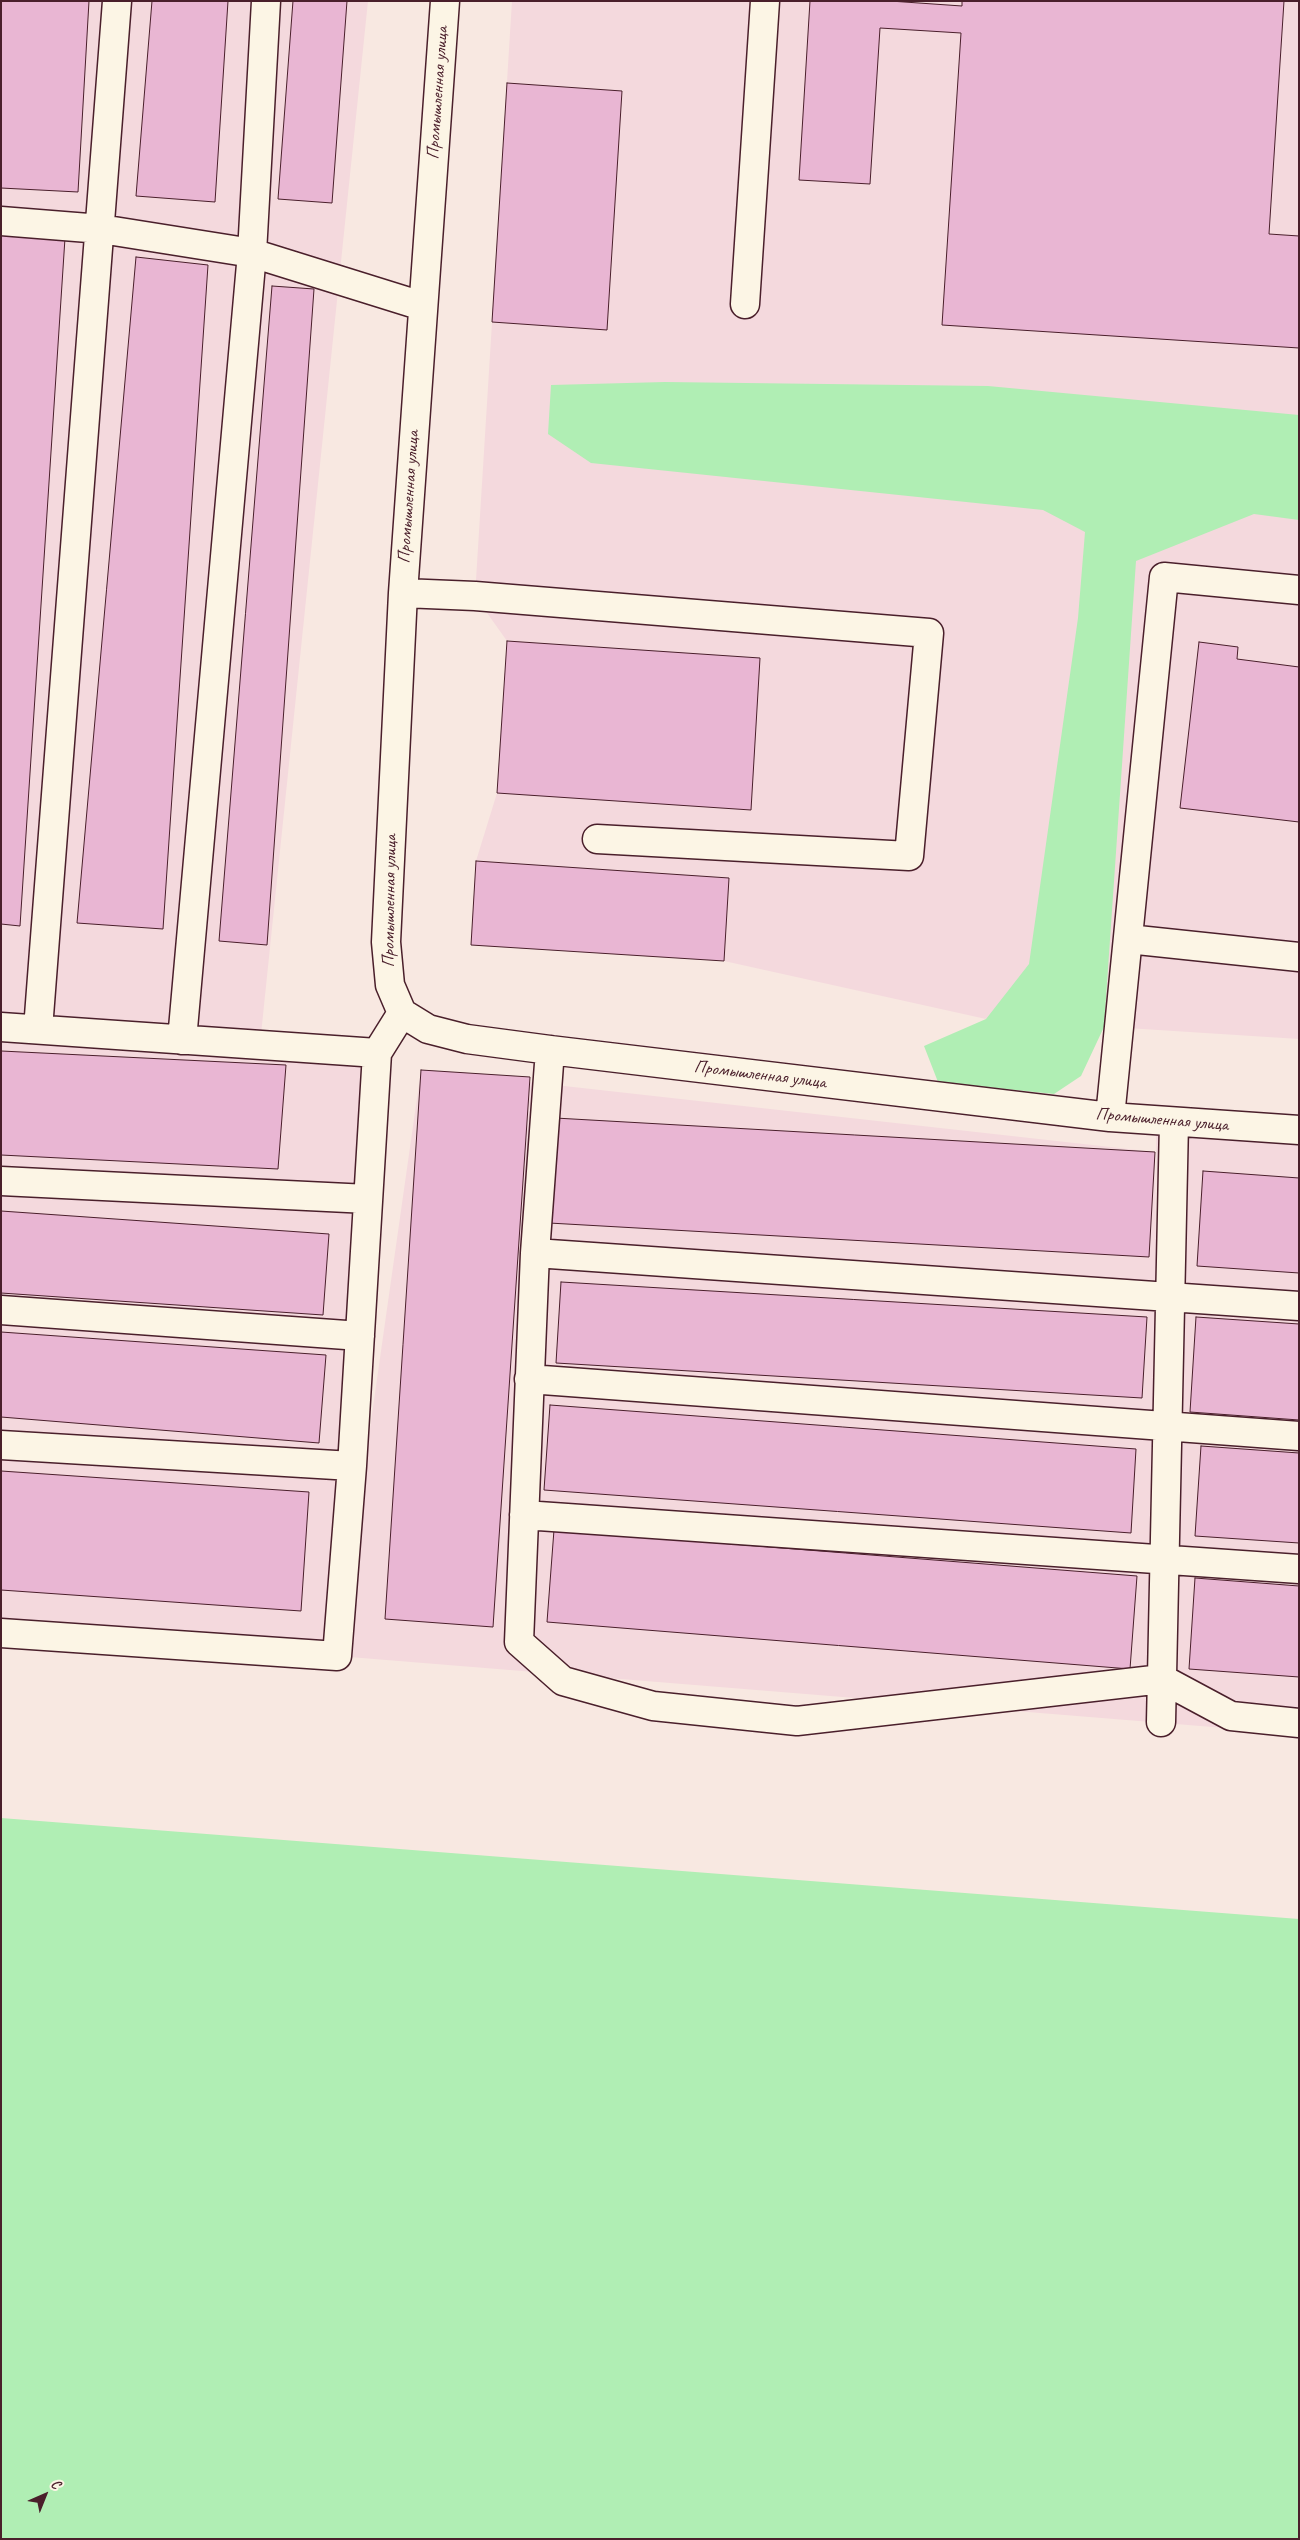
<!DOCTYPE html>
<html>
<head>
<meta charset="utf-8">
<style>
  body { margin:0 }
  #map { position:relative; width:1300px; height:2540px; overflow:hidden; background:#f8e8e1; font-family:Caveat,sans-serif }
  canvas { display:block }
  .frame { position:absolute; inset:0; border:2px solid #4a1f2b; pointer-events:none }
  .north { position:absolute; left:20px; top:2470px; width:50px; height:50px; -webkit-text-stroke:4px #fcf5e5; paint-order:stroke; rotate:44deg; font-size:14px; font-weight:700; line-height:20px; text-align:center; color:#4a1f2b }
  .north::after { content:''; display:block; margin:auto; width:18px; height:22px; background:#4a1f2b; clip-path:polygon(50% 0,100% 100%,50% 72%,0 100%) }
</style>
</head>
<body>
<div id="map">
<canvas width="1300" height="2540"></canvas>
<div class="frame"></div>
<div class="north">С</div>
</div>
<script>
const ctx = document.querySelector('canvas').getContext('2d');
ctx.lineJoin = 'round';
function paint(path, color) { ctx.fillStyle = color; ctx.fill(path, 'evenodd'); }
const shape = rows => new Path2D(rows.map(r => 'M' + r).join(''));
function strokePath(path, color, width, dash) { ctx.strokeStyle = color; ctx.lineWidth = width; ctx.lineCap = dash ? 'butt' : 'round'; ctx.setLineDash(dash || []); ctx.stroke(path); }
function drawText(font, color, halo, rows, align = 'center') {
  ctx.font = font + ' Caveat,sans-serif'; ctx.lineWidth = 4.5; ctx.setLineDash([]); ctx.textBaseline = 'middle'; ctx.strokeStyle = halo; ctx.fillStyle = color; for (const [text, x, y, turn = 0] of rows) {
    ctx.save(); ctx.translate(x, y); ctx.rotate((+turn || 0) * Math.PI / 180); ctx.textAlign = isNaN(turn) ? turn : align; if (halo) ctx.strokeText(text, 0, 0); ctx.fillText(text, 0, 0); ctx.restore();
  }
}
paint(shape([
  [1,1,368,1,260,1044,377,1053,339,1646,421,1070,1155,1152,1158,1406,1156,1120,1299,1136,1299,1734,337,1656,1,1638],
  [512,1,1299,1,1299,1039,986,1019,724,961,471,945,476,861,497,793,507,641,475,596]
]), '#f4d9dd');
paint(shape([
  [665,382,988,386,1299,415,1299,520,1254,514,1136,561,1104,1027,1081,1076,1054,1094,938,1082,924,1046,986,1019,1029,964,1078,618,1085,532,1043,510,591,463,548,434,551,385],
  [1,1818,1299,1919,1299,2539,1,2539]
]), '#b0eeb4');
const building = shape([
  [1,1,89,1,78,192,1,188,1,1],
  [152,1,228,1,215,202,136,196,152,1],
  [293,1,347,1,332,203,278,199,293,1],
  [810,1,890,1,962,6,962,1,1284,1,1269,234,1299,236,1299,348,942,325,961,33,880,28,870,184,799,180,810,1],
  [507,83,622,91,607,330,492,322,507,83],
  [1,234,65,238,20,926,1,924,1,234],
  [136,257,208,265,163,929,77,923,136,257],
  [272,286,314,289,267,945,219,941,272,286],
  [507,641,760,658,751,810,497,793,507,641],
  [1199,642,1238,647,1237,659,1299,667,1299,822,1180,808,1199,642],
  [476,861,729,878,724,961,471,945,476,861],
  [1,1051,286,1065,278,1169,1,1155,1,1051],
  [421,1070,530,1077,493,1627,385,1619,421,1070],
  [555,1118,1155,1152,1149,1257,549,1223,555,1118],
  [1203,1171,1299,1178,1299,1273,1197,1266,1203,1171],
  [1,1211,329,1234,323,1315,1,1293,1,1211],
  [561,1282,1147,1317,1142,1398,556,1363,561,1282],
  [1196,1317,1299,1324,1299,1420,1190,1412,1196,1317],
  [1,1332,326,1355,319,1443,1,1417,1,1332],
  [550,1405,1136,1449,1131,1533,544,1490,550,1405],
  [1201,1446,1299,1453,1299,1543,1195,1536,1201,1446],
  [1,1471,309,1492,301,1611,1,1590,1,1471],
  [554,1530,1137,1576,1130,1669,547,1622,554,1530],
  [1195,1578,1299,1586,1299,1677,1189,1669,1195,1578]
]);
paint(building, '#e9b6d3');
strokePath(building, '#4a1f2b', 1);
const minor = shape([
  [445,1,403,593,386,942,390,985,402,1013,428,1029,467,1039,550,1050,1110,1117,1299,1130],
  [1,221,101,229,252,253,422,306],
  [745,304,765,1],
  [403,593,475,596,929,633,909,856,597,839],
  [1128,939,1299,957],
  [1,1027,377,1053],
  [38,1029,117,1],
  [182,1040,252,253,266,1],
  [550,1050,535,1253,519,1642,563,1681,653,1706,797,1721,1162,1679,1231,1716,1299,1723],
  [1110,1117,1164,577,1299,590],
  [1,1181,368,1199],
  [535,1253,1299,1306],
  [1,1310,360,1336],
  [529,1379,1299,1436],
  [1,1445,352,1466],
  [524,1515,1299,1569],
  [1,1633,337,1656,352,1466,377,1053,402,1013],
  [1161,1722,1174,1122]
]);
strokePath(minor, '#4a1f2b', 31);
strokePath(minor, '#fcf5e5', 28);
drawText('18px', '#4a1f2b', '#fcf5e5', [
  ["Промышленная улица",438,93,-86],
  ["Промышленная улица",409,497,-86],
  ["Промышленная улица",390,901,-89],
  ["Промышленная улица",760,1075,7],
  ["Промышленная улица",1162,1120,5]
]);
</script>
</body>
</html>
